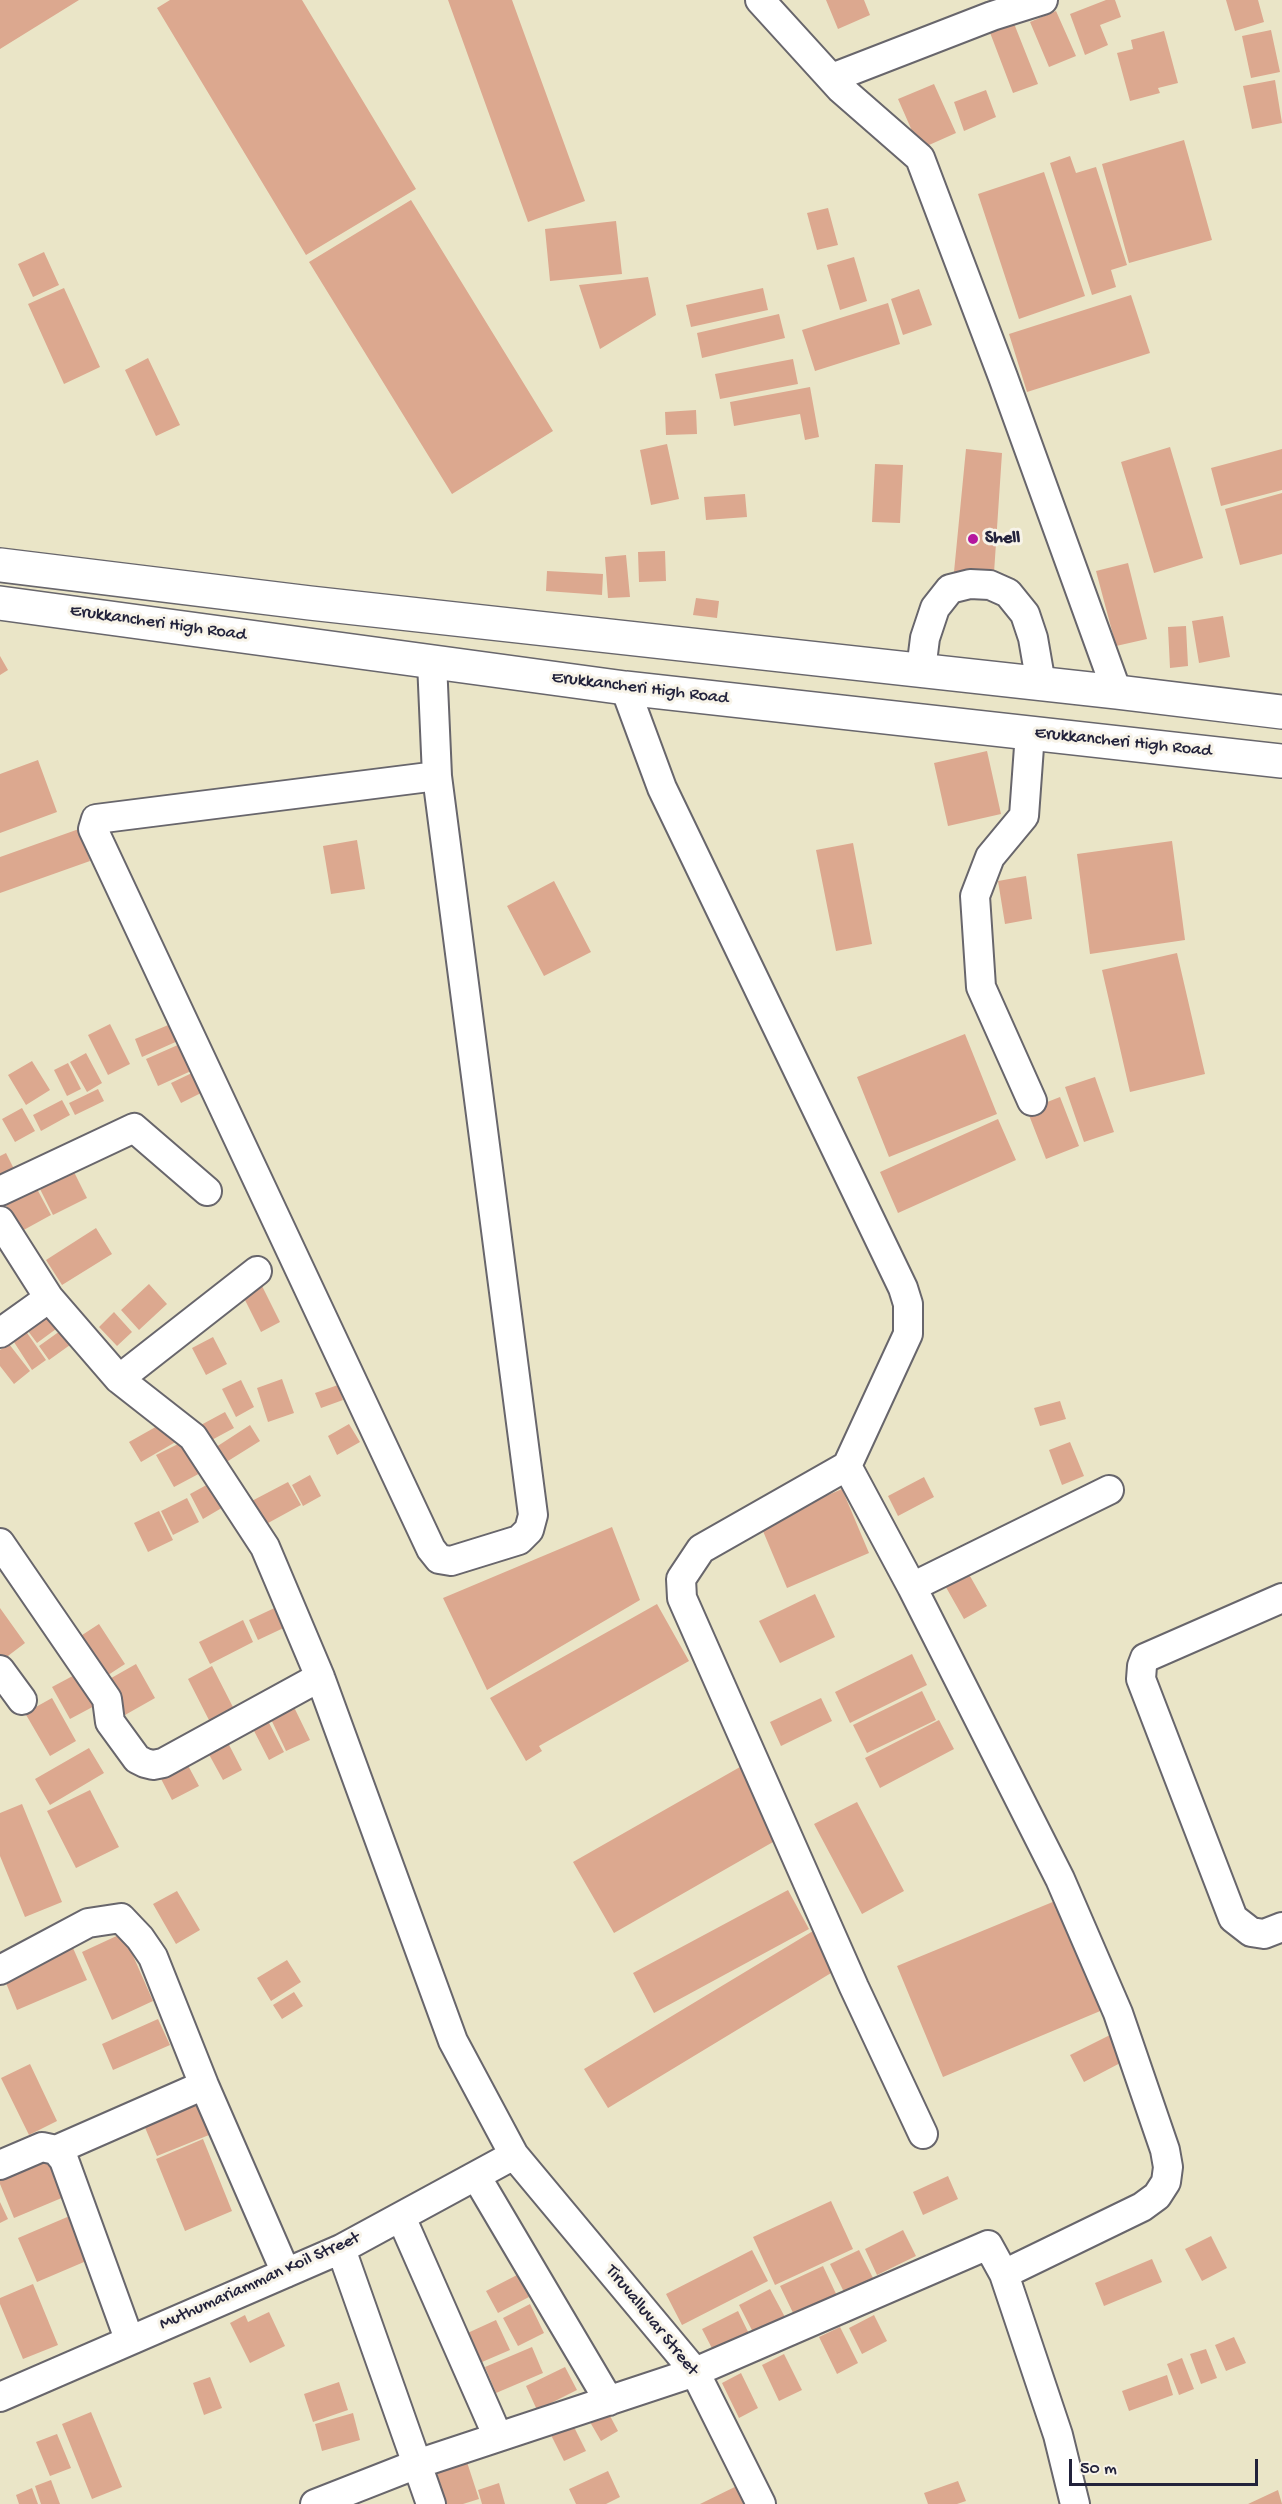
<!DOCTYPE html>
<html>
<head>
<meta charset="utf-8">
<style>
  body { margin:0 }
  #map { position:relative; width:1282px; height:2504px; overflow:hidden; background:#eae5c7; font-family:"Gochi Hand",sans-serif }
  canvas { display:block }
  .scale { position:absolute; left:1069px; top:2459px; width:189px; height:27px; box-sizing:border-box; border:3px solid #22223b; border-top:0; padding-left:8px; font-size:18px; line-height:21px; white-space:nowrap; color:#22223b; -webkit-text-stroke:4px #f7f3e8; paint-order:stroke }
</style>
</head>
<body>
<div id="map">
<canvas width="1282" height="2504"></canvas>
<div class="scale">50 m</div>
</div>
<script>
const ctx = document.querySelector('canvas').getContext('2d');
ctx.lineJoin = 'round';
function paint(path, color) { ctx.fillStyle = color; ctx.fill(path, 'evenodd'); }
const shape = rows => new Path2D(rows.map(r => 'M' + r).join(''));
function strokePath(path, color, width, dash) { ctx.strokeStyle = color; ctx.lineWidth = width; ctx.lineCap = dash ? 'butt' : 'round'; ctx.setLineDash(dash || []); ctx.stroke(path); }
function drawText(font, color, halo, rows, align = 'center') {
  ctx.font = font + ' "Gochi Hand",sans-serif'; ctx.lineWidth = 6; ctx.setLineDash([]); ctx.textBaseline = 'middle'; ctx.strokeStyle = halo; ctx.fillStyle = color; for (const [text, x, y, turn = 0] of rows) {
    ctx.save(); ctx.translate(x, y); ctx.rotate((+turn || 0) * Math.PI / 180); ctx.textAlign = isNaN(turn) ? turn : align; if (halo) ctx.strokeText(text, 0, 0); ctx.fillText(text, 0, 0); ctx.restore();
  }
}
paint(shape([
  [0,0,79,0,0,49],
  [170,0,302,0,416,189,306,255,157,8],
  [448,0,512,0,585,201,528,222],
  [826,0,864,0,870,15,838,29],
  [1106,0,1115,0,1121,17,1100,25,1108,45,1085,55,1070,14],
  [1226,0,1258,0,1264,22,1235,31],
  [1056,11,1076,56,1049,67,1030,22],
  [1013,21,1038,84,1013,93,989,30],
  [1271,30,1280,72,1251,78,1242,36],
  [1164,31,1178,83,1158,88,1160,93,1130,101,1117,53,1133,49,1131,40],
  [1275,80,1282,123,1252,129,1243,86],
  [934,84,956,133,920,149,898,99],
  [986,90,996,117,964,131,954,102],
  [1184,140,1212,240,1129,263,1102,164],
  [1070,156,1076,173,1096,167,1127,265,1111,270,1116,287,1092,295,1050,163],
  [1044,172,1085,296,1019,319,978,194],
  [411,200,553,431,452,494,309,262],
  [828,208,838,245,817,250,807,213],
  [616,221,622,274,550,281,545,229],
  [44,252,59,285,33,297,18,264],
  [854,257,867,301,840,310,827,265],
  [648,277,656,315,600,349,579,285],
  [64,288,100,367,64,384,28,304],
  [763,288,768,310,691,327,686,305],
  [919,289,932,325,903,335,891,299],
  [1131,295,1150,353,1027,392,1009,334],
  [888,303,900,344,815,371,802,330],
  [779,314,785,338,702,358,697,333],
  [148,358,180,425,156,436,125,370],
  [793,359,798,384,720,399,715,374],
  [810,387,819,437,805,440,800,414,734,426,730,402],
  [696,410,697,434,666,435,665,412],
  [667,444,679,499,651,505,640,450],
  [1170,447,1203,558,1154,573,1121,462],
  [966,449,1002,453,994,573,954,572],
  [1282,449,1282,490,1221,506,1211,468],
  [875,464,903,465,900,523,872,522],
  [1282,493,1282,554,1240,565,1225,509],
  [745,494,747,517,706,520,704,497],
  [665,551,666,581,639,582,638,552],
  [626,555,630,597,608,598,605,557],
  [1128,563,1147,639,1116,646,1096,571],
  [547,571,603,574,602,595,546,591],
  [696,598,719,601,717,618,693,615],
  [1223,616,1230,657,1199,663,1192,621],
  [1186,626,1188,666,1170,668,1168,627],
  [0,656,8,670,0,675],
  [987,751,1001,814,948,826,934,763],
  [38,760,57,812,0,833,0,774],
  [79,829,90,861,0,893,0,857],
  [357,840,365,889,331,894,323,846],
  [1172,841,1185,940,1090,954,1077,854],
  [853,843,872,944,836,951,816,850],
  [1026,876,1032,919,1005,924,998,881],
  [554,881,591,952,544,976,507,906],
  [1177,953,1205,1074,1130,1092,1102,970],
  [173,1023,180,1040,142,1057,135,1039],
  [110,1024,130,1064,108,1075,88,1035],
  [965,1034,997,1114,889,1157,857,1077],
  [180,1044,191,1071,158,1086,146,1059],
  [86,1053,102,1083,87,1092,70,1062],
  [32,1061,50,1090,26,1105,8,1075],
  [68,1063,81,1089,67,1096,54,1070],
  [194,1072,203,1092,181,1103,171,1083],
  [1095,1077,1114,1132,1084,1142,1065,1087],
  [98,1089,104,1101,75,1115,69,1103],
  [1060,1097,1079,1146,1046,1159,1027,1110],
  [62,1100,70,1115,41,1131,33,1115],
  [22,1108,35,1131,15,1142,2,1119],
  [998,1119,1016,1160,898,1213,880,1172],
  [6,1153,15,1171,0,1178,0,1156],
  [74,1172,87,1198,53,1215,40,1189],
  [37,1189,51,1215,20,1232,6,1205],
  [96,1228,112,1254,62,1285,46,1260],
  [260,1282,280,1322,261,1332,241,1292],
  [149,1284,167,1304,139,1330,121,1310],
  [114,1312,132,1332,117,1346,99,1327],
  [48,1317,56,1329,37,1343,28,1331],
  [25,1330,46,1360,32,1370,12,1339],
  [60,1331,70,1345,49,1360,39,1346],
  [213,1337,227,1364,206,1375,192,1348],
  [9,1344,30,1371,14,1384,0,1366,0,1350],
  [282,1379,294,1413,268,1422,257,1388],
  [241,1380,254,1407,236,1417,222,1389],
  [338,1385,343,1400,321,1408,315,1393],
  [1060,1401,1066,1419,1040,1426,1034,1408],
  [225,1412,234,1428,208,1442,199,1426],
  [168,1420,179,1440,141,1462,129,1442],
  [349,1424,360,1442,337,1455,328,1436],
  [250,1425,260,1441,220,1466,210,1451],
  [188,1439,206,1470,174,1487,156,1455],
  [1070,1442,1084,1476,1062,1485,1049,1450],
  [310,1475,321,1496,303,1506,292,1485],
  [924,1477,934,1497,898,1516,888,1496],
  [212,1482,225,1506,203,1519,190,1494],
  [288,1482,301,1505,259,1528,246,1504],
  [842,1489,869,1553,787,1588,760,1524],
  [187,1498,199,1522,173,1535,161,1511],
  [159,1511,173,1540,148,1552,134,1523],
  [612,1527,640,1600,487,1690,443,1598],
  [966,1569,987,1606,964,1619,943,1582],
  [815,1594,835,1637,780,1663,759,1621],
  [283,1604,292,1624,258,1640,249,1620],
  [657,1604,689,1661,539,1746,542,1751,526,1761,490,1698],
  [0,1608,25,1643,0,1662],
  [243,1620,253,1642,210,1664,199,1642],
  [99,1624,125,1664,102,1679,76,1639],
  [912,1654,927,1685,850,1723,835,1692],
  [136,1664,155,1698,125,1715,106,1681],
  [212,1666,235,1711,211,1724,188,1679],
  [82,1671,100,1703,70,1719,52,1687],
  [922,1691,936,1720,867,1753,853,1725],
  [52,1698,76,1741,50,1756,25,1713],
  [821,1698,832,1721,781,1746,770,1722],
  [292,1703,310,1740,286,1751,269,1715],
  [267,1719,284,1752,269,1760,252,1727],
  [939,1720,954,1749,880,1788,865,1758],
  [226,1739,242,1770,223,1780,206,1749],
  [89,1748,104,1773,50,1805,35,1779],
  [184,1758,199,1786,172,1800,158,1773],
  [740,1767,780,1838,614,1933,573,1862],
  [90,1790,119,1847,76,1868,47,1811],
  [857,1802,904,1891,862,1914,814,1824],
  [22,1804,62,1902,25,1917,0,1856,0,1813],
  [788,1890,809,1929,654,2013,633,1973],
  [177,1891,200,1930,176,1944,153,1904],
  [1060,1899,1105,2009,943,2077,897,1966],
  [818,1928,841,1967,608,2108,584,2069],
  [123,1933,153,2001,112,2020,82,1952],
  [73,1948,87,1980,17,2010,4,1978],
  [287,1960,301,1982,271,2001,257,1978],
  [294,1992,303,2006,282,2019,273,2005],
  [158,2019,170,2045,113,2070,102,2044],
  [1112,2034,1126,2060,1084,2082,1070,2055],
  [30,2064,57,2121,29,2135,1,2078],
  [194,2097,209,2135,157,2156,141,2118],
  [203,2139,232,2211,185,2231,156,2159],
  [48,2155,64,2197,14,2218,0,2184,0,2174],
  [948,2176,958,2199,923,2215,913,2192],
  [831,2201,853,2249,775,2285,753,2237],
  [0,2202,8,2219,0,2223],
  [72,2215,91,2259,37,2282,18,2238],
  [903,2230,916,2256,877,2275,865,2249],
  [1211,2236,1227,2268,1202,2281,1185,2249],
  [752,2250,768,2281,682,2325,666,2294],
  [859,2250,873,2278,844,2292,830,2264],
  [1152,2259,1162,2282,1104,2306,1095,2283],
  [823,2266,838,2298,796,2319,780,2286],
  [517,2275,529,2297,498,2313,486,2291],
  [33,2284,58,2345,23,2359,0,2304,0,2298],
  [770,2289,786,2319,755,2336,739,2305],
  [530,2304,544,2333,518,2346,503,2318],
  [738,2311,751,2338,716,2356,702,2329],
  [269,2312,285,2346,250,2363,230,2323,245,2315,248,2322],
  [874,2315,887,2341,862,2354,849,2328],
  [496,2320,510,2350,475,2365,461,2336],
  [840,2327,858,2363,837,2374,819,2337],
  [1234,2337,1246,2363,1226,2371,1215,2345],
  [532,2347,543,2373,496,2393,485,2367],
  [1206,2349,1217,2378,1201,2384,1190,2354],
  [784,2354,802,2390,779,2401,762,2365],
  [1182,2358,1194,2389,1179,2395,1167,2364],
  [565,2367,577,2390,537,2410,526,2386],
  [741,2373,758,2408,739,2418,722,2383],
  [1167,2375,1173,2395,1129,2411,1122,2391],
  [210,2377,222,2408,204,2415,193,2383],
  [339,2382,348,2410,313,2422,304,2394],
  [91,2412,122,2487,92,2499,62,2424],
  [608,2412,618,2431,601,2441,590,2422],
  [353,2413,360,2440,322,2451,315,2424],
  [573,2425,586,2451,564,2461,551,2435],
  [57,2434,71,2468,50,2476,36,2442],
  [466,2459,479,2499,463,2504,447,2504,435,2468],
  [608,2471,620,2497,606,2504,576,2504,569,2489],
  [51,2480,60,2504,41,2504,35,2486],
  [747,2481,754,2504,700,2504],
  [958,2481,966,2501,957,2504,928,2504,924,2493],
  [499,2483,505,2504,482,2504,478,2490],
  [32,2488,38,2504,19,2504,16,2495],
  [1278,2490,1282,2504,1248,2504]
]), '#dca88f');
const minor = shape([
  [760,0,841,89,920,158,1003,377,1117,692],
  [832,78,992,16,1043,0],
  [432,662,437,776,533,1515,529,1530,519,1540,451,1561,439,1559,431,1549,93,829,96,819,437,776],
  [921,670,925,638,935,608,950,589,970,584,990,585,1008,593,1025,614,1033,638,1041,684],
  [625,688,662,788,903,1288,908,1304,908,1334,847,1466,912,1587,1060,1879,1118,2013,1165,2150,1168,2167,1166,2182,1157,2196,1142,2207,1004,2274],
  [1030,733,1024,816,990,857,975,896,981,987,1032,1101],
  [0,1191,134,1128,207,1191],
  [0,1221,49,1298,119,1379,193,1437,265,1547,320,1677,453,2041,514,2155,695,2372,761,2504],
  [0,1333,49,1298],
  [119,1379,257,1271],
  [847,1466,701,1549,681,1579,682,1598,854,1987,923,2134],
  [0,1543,107,1699,110,1722,137,1759,145,1763,153,1765,163,1763,320,1677],
  [912,1587,1109,1490],
  [1282,1598,1145,1658,1142,1666,1141,1679,1233,1918,1251,1932,1264,1934,1282,1927],
  [0,1670,22,1700],
  [0,1970,88,1923,121,1918,140,1938,153,1957,204,2085,286,2273],
  [56,2150,204,2085],
  [0,2165,42,2147,56,2150,64,2160,129,2339],
  [476,2176,609,2401],
  [401,2217,498,2437],
  [341,2249,417,2464,695,2372,988,2245,1004,2274,1058,2435,1075,2504],
  [0,2397,341,2249,514,2155],
  [315,2504,417,2464,431,2504]
]);
const major = shape([
  [0,565,310,603,1117,692,1282,712],
  [0,603,625,688,1282,761]
]);
strokePath(minor, '#68666c', 32);
strokePath(major, '#68666c', 36);
strokePath(minor, '#fff', 28);
strokePath(major, '#fff', 33);
for (const [x, y, r, color] of [
  [973,539,6,"#b5179e"]
]) { const dot = new Path2D(); dot.arc(x, y, r, 0, 2 * Math.PI); ctx.fillStyle = color; ctx.fill(dot); strokePath(dot, '#f7f3e8', 2); }
drawText('bold 18px', '#22223b', '#f7f3e8', [
  ["Shell",985,539]
], 'left');
drawText('18px', '#22223b', '#f7f3e8', [
  ["Erukkancheri High Road",158,624,8],
  ["Erukkancheri High Road",640,689,7],
  ["Erukkancheri High Road",1123,743,6],
  ["Muthumariamman Koil Street",260,2282,-24],
  ["Tiruvalluvar Street",651,2321,51]
]);
</script>
</body>
</html>
